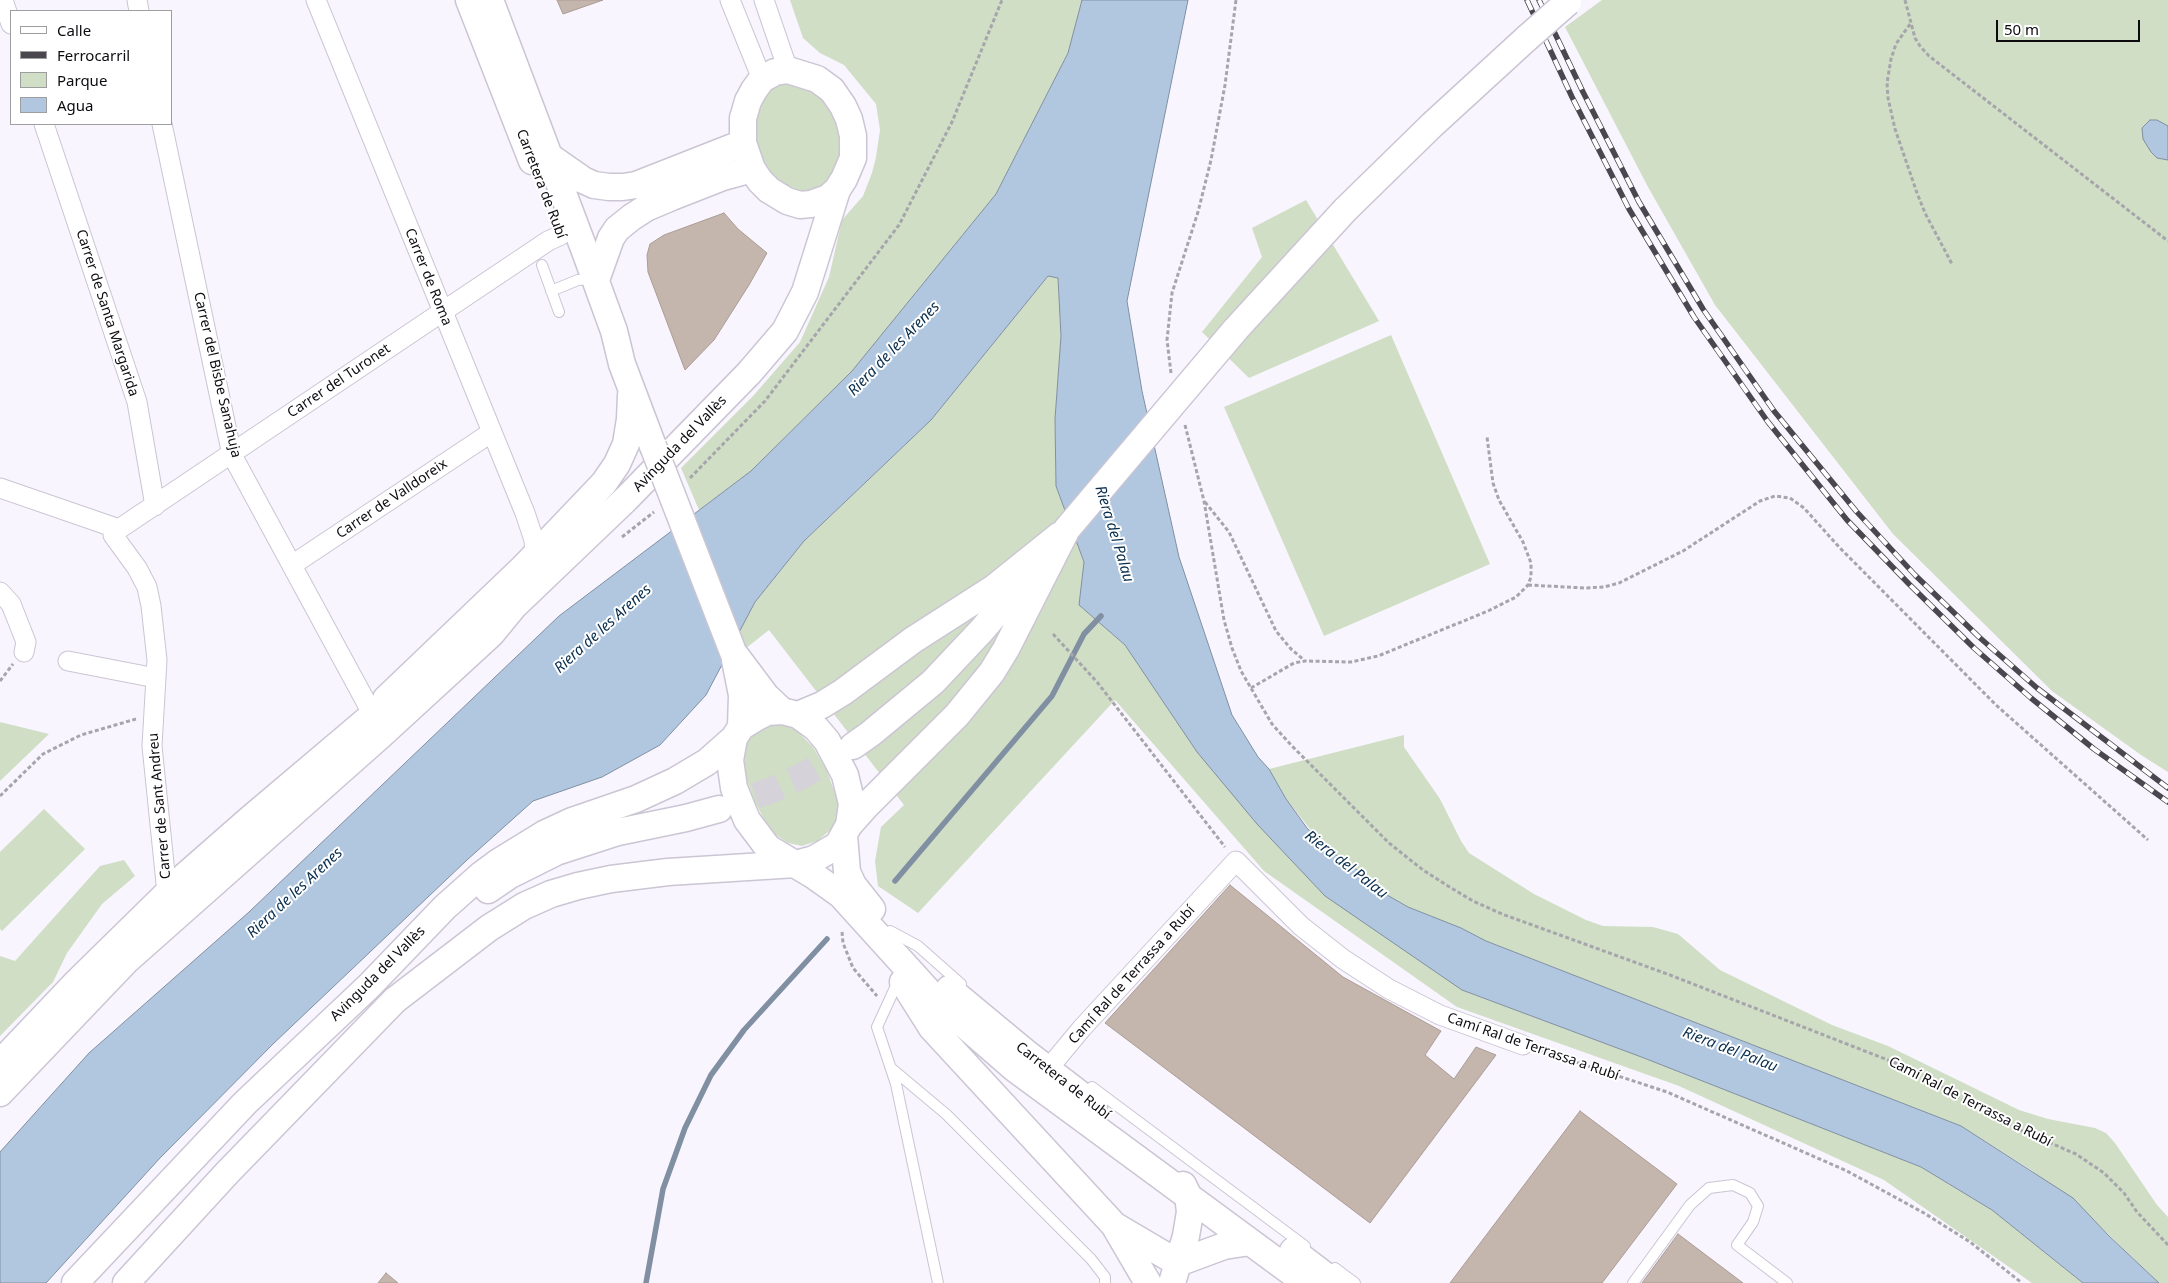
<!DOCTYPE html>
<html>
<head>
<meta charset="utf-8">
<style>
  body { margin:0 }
  #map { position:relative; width:2168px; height:1283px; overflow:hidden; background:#f8f5fe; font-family:"Noto Sans",sans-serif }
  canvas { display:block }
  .legend { position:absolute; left:10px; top:10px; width:162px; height:115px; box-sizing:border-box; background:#fff; border:1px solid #9e9d9f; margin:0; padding:6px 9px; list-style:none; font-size:15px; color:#0d0b10 }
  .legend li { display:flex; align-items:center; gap:10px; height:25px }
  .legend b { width:25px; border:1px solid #9e9d9f }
  .scale { position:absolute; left:1996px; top:20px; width:144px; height:22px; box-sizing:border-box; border:2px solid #0d0b10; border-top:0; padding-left:6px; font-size:15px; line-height:18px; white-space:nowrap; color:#0d0b10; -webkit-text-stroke:4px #fff; paint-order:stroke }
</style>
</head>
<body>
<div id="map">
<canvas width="2168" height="1283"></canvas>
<ul class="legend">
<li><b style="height:6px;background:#fff"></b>Calle</li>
<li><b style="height:6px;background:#4a484e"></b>Ferrocarril</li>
<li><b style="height:14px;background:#cfdec5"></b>Parque</li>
<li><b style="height:14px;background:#b1c7df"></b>Agua</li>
</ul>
<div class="scale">50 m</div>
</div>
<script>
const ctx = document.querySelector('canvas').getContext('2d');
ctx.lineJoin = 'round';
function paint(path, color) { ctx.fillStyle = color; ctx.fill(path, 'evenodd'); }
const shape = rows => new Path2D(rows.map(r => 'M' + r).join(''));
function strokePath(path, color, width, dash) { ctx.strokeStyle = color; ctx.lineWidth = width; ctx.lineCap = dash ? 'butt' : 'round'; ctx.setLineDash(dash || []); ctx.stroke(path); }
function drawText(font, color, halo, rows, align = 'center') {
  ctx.font = font + ' "Noto Sans",sans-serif'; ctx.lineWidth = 4; ctx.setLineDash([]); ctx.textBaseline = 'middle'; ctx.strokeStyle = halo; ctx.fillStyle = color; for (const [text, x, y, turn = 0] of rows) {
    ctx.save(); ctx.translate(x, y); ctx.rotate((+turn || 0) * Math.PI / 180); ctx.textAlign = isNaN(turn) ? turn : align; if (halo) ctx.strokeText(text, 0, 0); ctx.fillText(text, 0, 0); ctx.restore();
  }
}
paint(shape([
  [790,0,1082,0,1068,53,996,194,852,371,751,471,699,510,681,468,754,395,800,342,829,277,842,220,863,196,872,173,876,157,880,130,876,104,844,65,820,53,803,38],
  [1602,0,2168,0,2168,772,2141,755,2052,691,1893,534,1715,305,1648,187,1565,27],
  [793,81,821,96,833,111,840,134,841,154,834,173,824,185,804,192,781,183,770,171,759,153,754,131,753,123,762,95,772,86],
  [1306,200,1379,321,1249,378,1202,332,1262,257,1252,228],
  [1048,276,1058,277,1061,336,1055,419,1056,486,1084,562,1079,605,1125,645,1197,752,1462,990,1644,1058,1921,1167,1992,1210,2083,1283,2032,1283,1884,1180,1679,1086,1457,1007,1264,871,1115,700,918,913,878,886,875,861,881,827,904,805,769,630,717,671,755,602,804,541,931,420],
  [1391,335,1490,564,1324,636,1224,407],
  [0,722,49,734,0,781],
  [781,724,796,730,813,747,827,771,837,799,838,812,833,828,817,841,802,846,788,843,776,835,764,819,755,802,745,775,744,751,749,738,766,726],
  [1404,735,1404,747,1440,799,1461,841,1469,853,1534,894,1586,920,1603,926,1653,927,1678,934,1720,970,1832,1025,1888,1046,2019,1110,2048,1119,2095,1128,2106,1133,2115,1143,2157,1205,2168,1217,2168,1283,2159,1283,2087,1214,2031,1170,1961,1126,1486,941,1461,928,1408,907,1380,891,1318,839,1286,799,1269,769],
  [44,809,85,849,2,931,0,929,0,852],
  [124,860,135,876,102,904,67,953,53,982,0,1036,0,956,15,961,100,866]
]), '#cfdec5');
const water = shape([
  [1082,0,1188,0,1127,301,1142,391,1179,557,1232,715,1258,757,1269,769,1286,799,1307,828,1329,850,1356,869,1380,891,1408,907,1461,928,1486,941,1961,1126,2073,1198,2109,1236,2159,1283,2083,1283,1992,1210,1921,1167,1644,1058,1462,990,1325,896,1257,824,1197,752,1125,645,1079,605,1084,562,1056,486,1055,419,1061,336,1058,278,1048,276,931,420,804,541,755,602,706,695,660,745,602,777,533,801,467,860,273,1044,160,1158,46,1283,0,1283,0,1152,89,1053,249,912,559,616,751,471,852,371,996,194,1068,53,1082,0],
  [2150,120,2157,120,2168,126,2168,160,2157,158,2151,152,2143,139,2142,128,2150,120]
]);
paint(water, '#b1c7df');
strokePath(water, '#808fa1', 1);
strokePath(shape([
  [895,881,1052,696,1084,634,1101,616],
  [646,1283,663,1189,685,1128,711,1075,744,1030,827,939]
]), '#808fa1', 5.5);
const building = shape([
  [557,0,603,0,563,14,557,0],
  [724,213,738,229,767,253,749,285,714,340,685,370,648,272,647,255,650,244,664,235,724,213],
  [1230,885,1343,977,1441,1031,1425,1055,1454,1079,1476,1047,1496,1055,1370,1223,1105,1023,1230,885],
  [1580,1111,1677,1184,1602,1283,1450,1283,1580,1111],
  [1678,1234,1743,1283,1642,1283,1678,1234],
  [386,1273,398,1283,378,1283,386,1273]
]);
paint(building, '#c4b5ad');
strokePath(building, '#ab9c95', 1);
strokePath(shape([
  [719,809,772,790,802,776,853,746]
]), '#d5d2da', 26, [26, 13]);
const lane = shape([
  [542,265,559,312],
  [551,291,578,280,589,279],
  [890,931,918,946,961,984],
  [899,979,877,1027,896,1084,938,1283],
  [891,1068,946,1114,1091,1259,1105,1277,1105,1283],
  [1092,1087,1305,1246],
  [1335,1268,1355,1283],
  [1633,1283,1690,1205,1709,1188,1733,1185,1750,1193,1758,1206,1753,1222,1737,1245,1787,1283]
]);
const street = shape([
  [3,0,11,24],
  [137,0,139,11],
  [316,0,525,513,534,540,535,556],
  [730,0,762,79],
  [764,0,788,70],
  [44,124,137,402,155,506],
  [162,124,232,455,373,715],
  [0,488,119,529,113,535,137,568,147,587,151,606,157,660,152,746,167,893],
  [119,529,442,312,548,241,561,235],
  [292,565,492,432],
  [0,592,11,604,26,642,24,652],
  [68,661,156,678],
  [1048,1069,1082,1028,1236,861,1301,926,1343,959,1389,989,1440,1015,1523,1045]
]);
const secondary = shape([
  [469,0,532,161],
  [490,0,586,254,614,331,622,364,653,446],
  [788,70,817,79,832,90,843,106,849,119,853,136,853,158,844,179,837,190,828,198,811,204,800,205,787,201,769,190,760,181,752,169,743,143,743,118,748,101,754,90,762,79,775,72,788,70],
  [550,157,583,180,594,185,609,187,623,187,636,185,743,143],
  [1345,210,1432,125,1527,38],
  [596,280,611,238,617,229,632,217,646,208,672,197,723,177,752,169],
  [733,652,766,696,782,711],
  [735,660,742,695,741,727],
  [386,699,523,568,604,483,617,464,626,444,630,419,631,395],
  [798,715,822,705,843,692,913,640,994,588,1060,535],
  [853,746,870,734,933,682,982,630,1031,572],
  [849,825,852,804,845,775,827,741,816,728,798,715,782,711,767,712,759,716,741,727,734,738,730,760,734,788,747,820,768,848,813,875,841,895,938,1002,1014,1068,1306,1283],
  [844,835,847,872,853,885,872,909],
  [488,890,510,875,556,852,618,832,686,818,719,809],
  [903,982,932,1028,1114,1225,1148,1283],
  [949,989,1025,1052,1094,1105],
  [0,1063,77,982,185,876,250,819,373,715,390,707,407,693],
  [0,1093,126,961,381,735,491,634,514,606,626,499,749,373,785,331,805,292,837,190],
  [1117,1227,1178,1263,1224,1246,1250,1242],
  [1293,1251,1335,1283],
  [75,1283,245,1103,369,986,445,907,481,875,500,861,544,834,572,821,636,799,675,781,707,762,734,738],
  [126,1283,227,1173,395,1000,489,928,524,906,551,894,578,886,611,879,668,872,796,864,814,859,838,845,849,825,865,807,957,715,992,672,1006,649,1067,529],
  [1172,1283,1186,1236,1190,1212,1188,1195,1183,1185]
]);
strokePath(lane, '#cbc5d4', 12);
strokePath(street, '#cbc5d4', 21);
strokePath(secondary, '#cbc5d4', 29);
strokePath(shape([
  [1905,0,1915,38,1920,46,1929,56,2168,241],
  [1910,24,1896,44,1891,59,1887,83,1888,98,1895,129,1917,193,1925,213,1952,264],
  [1171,373,1167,340,1172,293,1198,212,1211,160,1225,85,1236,0],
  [1185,425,1204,501,1224,620,1232,648,1241,671,1272,724,1291,745,1389,843,1423,870,1448,886,1473,901,1502,914,1670,975,1916,1071,1971,1105,2020,1130,2076,1154,2104,1173,2124,1193,2137,1212,2168,1245],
  [690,478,765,401,899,225,952,122,1002,0],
  [1205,502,1229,532,1276,631,1291,649,1304,660],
  [622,537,654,512],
  [1528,585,1585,588,1604,587,1619,583,1683,551,1760,501,1775,496,1790,498,1804,508,1839,547,1996,705,2148,840],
  [1053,634,1097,682,1225,847],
  [0,681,13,664],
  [1251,688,1294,663,1305,661,1351,662,1378,656,1488,611,1516,597,1528,585,1531,577,1531,563,1523,542,1499,500,1493,483,1487,437],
  [0,796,43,754,81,735,136,719],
  [842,932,843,943,853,968,877,996],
  [1539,1050,1667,1092,1847,1171,1924,1213,1970,1242,2022,1283]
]), '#a7a5ac', 3, [4, 2.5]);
strokePath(lane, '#fff', 10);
strokePath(street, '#fff', 19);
strokePath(secondary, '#fff', 26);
const rail = shape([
  [1527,0,1572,97,1629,209,1694,317,1768,422,1847,520,1909,584,1974,648,2031,698,2094,749,2168,802],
  [1539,0,1583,92,1639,202,1703,309,1774,411,1856,511,1915,575,1979,637,2037,688,2168,788]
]);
strokePath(rail, '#4a484e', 5.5);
strokePath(rail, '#fff', 4, [11]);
const secondaryBridge = shape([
  [1527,38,1568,2],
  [653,446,733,652],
  [1067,529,1236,329,1345,210]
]);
strokePath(secondaryBridge, '#cbc5d4', 29, []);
strokePath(secondaryBridge, '#fff', 26);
drawText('14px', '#0d0b10', '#fff', [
  ["Carretera de Rubí",541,184,69],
  ["Carrer de Roma",428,277,68],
  ["Carrer de Santa Margarida",107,313,72],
  ["Carrer del Bisbe Sanahuja",217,375,77],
  ["Carrer del Turonet",339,381,-34],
  ["Avinguda del Vallès",680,444,-46],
  ["Carrer de Valldoreix",392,499,-34],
  ["Carrer de Sant Andreu",160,806,-95],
  ["Avinguda del Vallès",378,974,-45],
  ["Camí Ral de Terrassa a Rubí",1132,975,-48],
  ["Camí Ral de Terrassa a Rubí",1533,1047,19],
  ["Carretera de Rubí",1063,1081,38],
  ["Camí Ral de Terrassa a Rubí",1970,1102,27]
]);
drawText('italic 15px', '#092e4e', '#fff', [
  ["Riera de les Arenes",894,349,-46],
  ["Riera del Palau",1114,534,73],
  ["Riera de les Arenes",603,629,-42],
  ["Riera del Palau",1346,865,38],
  ["Riera de les Arenes",295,893,-43],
  ["Riera del Palau",1730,1050,21]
]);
</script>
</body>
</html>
